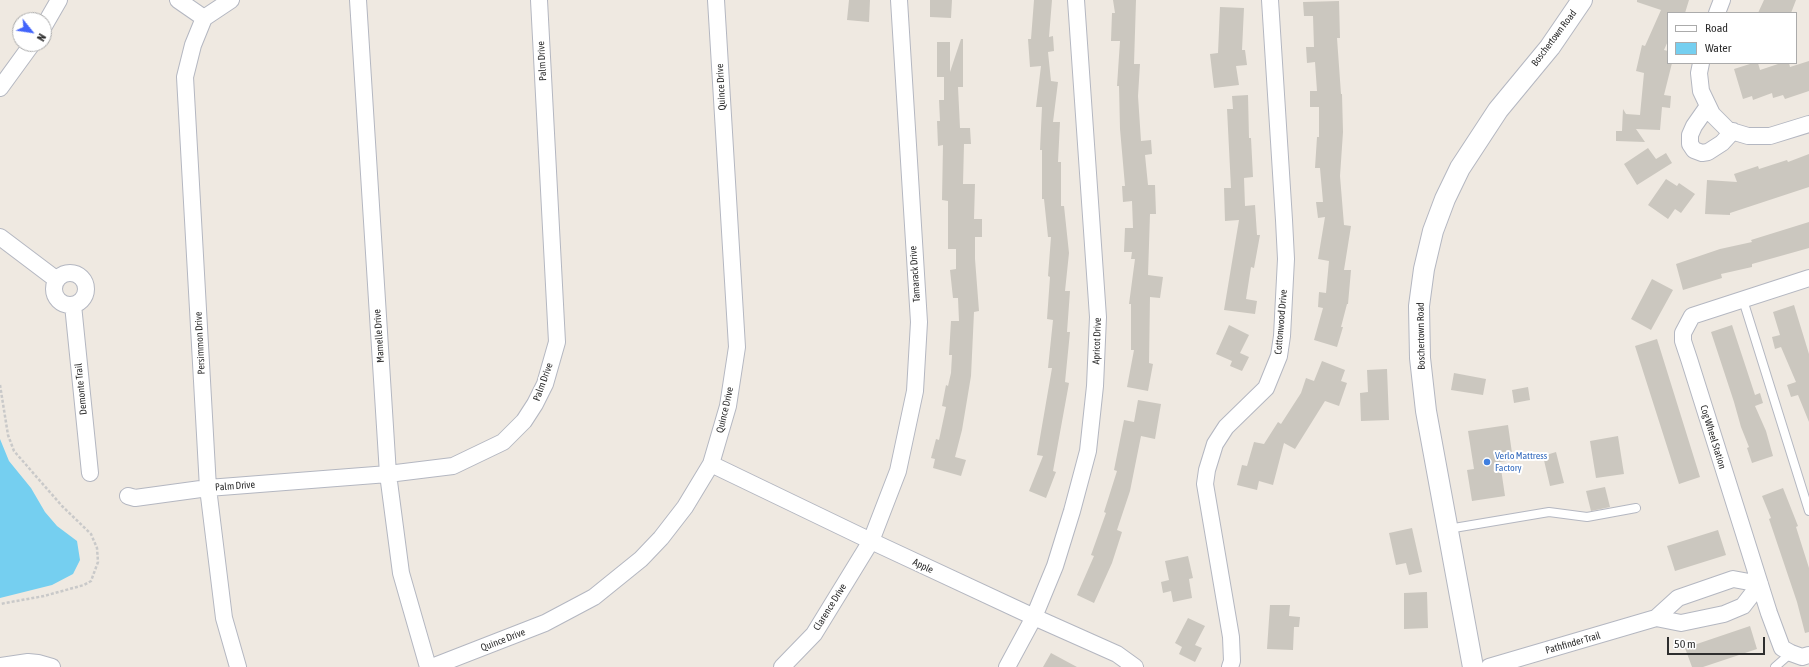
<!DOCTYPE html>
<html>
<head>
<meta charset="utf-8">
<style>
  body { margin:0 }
  #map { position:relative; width:1809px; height:667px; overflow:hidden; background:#efe9e1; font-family:"Asap Condensed",sans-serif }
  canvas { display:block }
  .legend { position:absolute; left:1667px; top:12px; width:130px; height:52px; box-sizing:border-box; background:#fff; border:1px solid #ababab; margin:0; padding:5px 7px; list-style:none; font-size:12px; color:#2e2e2e }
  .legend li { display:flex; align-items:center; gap:8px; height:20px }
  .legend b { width:20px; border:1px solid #ababab }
  .north { position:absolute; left:12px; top:12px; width:40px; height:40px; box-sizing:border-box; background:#fff; border:1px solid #ababab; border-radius:50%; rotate:120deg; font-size:11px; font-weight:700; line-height:16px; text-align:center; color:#2e2e2e }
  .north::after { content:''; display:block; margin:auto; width:14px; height:18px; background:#4264fb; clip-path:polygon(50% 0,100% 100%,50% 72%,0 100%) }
  .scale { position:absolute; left:1667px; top:637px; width:98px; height:18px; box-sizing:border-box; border:2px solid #2e2e2e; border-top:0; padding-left:5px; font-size:12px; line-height:14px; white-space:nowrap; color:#2e2e2e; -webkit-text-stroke:3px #fff; paint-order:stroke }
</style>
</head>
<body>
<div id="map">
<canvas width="1809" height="667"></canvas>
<ul class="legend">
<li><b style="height:5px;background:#fff"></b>Road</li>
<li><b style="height:11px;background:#75cff0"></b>Water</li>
</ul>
<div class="north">N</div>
<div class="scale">50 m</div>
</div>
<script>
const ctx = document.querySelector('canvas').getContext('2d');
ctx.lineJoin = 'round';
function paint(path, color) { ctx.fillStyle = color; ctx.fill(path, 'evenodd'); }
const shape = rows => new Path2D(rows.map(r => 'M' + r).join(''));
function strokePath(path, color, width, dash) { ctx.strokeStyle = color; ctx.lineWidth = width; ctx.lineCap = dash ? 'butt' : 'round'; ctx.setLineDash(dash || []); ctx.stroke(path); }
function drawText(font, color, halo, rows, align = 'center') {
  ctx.font = font + ' "Asap Condensed",sans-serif'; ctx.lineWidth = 4; ctx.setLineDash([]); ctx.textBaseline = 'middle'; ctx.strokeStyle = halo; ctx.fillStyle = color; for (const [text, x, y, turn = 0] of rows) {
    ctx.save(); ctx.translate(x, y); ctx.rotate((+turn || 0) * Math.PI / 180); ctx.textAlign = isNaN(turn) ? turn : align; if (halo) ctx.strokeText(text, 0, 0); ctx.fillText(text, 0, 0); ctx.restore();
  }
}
paint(shape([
  [0,439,9,461,31,488,45,512,57,526,77,541,80,560,73,574,52,585,0,598]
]), '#75cff0');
paint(shape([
  [849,0,870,0,869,22,847,20],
  [930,0,952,0,951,18,930,17],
  [1034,0,1052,0,1049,37,1053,36,1054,51,1048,52,1051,81,1058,82,1053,122,1060,122,1058,162,1061,162,1061,206,1064,206,1069,253,1065,291,1070,291,1067,332,1070,332,1065,382,1069,383,1053,471,1056,472,1046,498,1029,491,1043,456,1037,455,1052,368,1048,368,1053,320,1047,319,1050,277,1048,276,1051,237,1048,237,1044,199,1042,199,1042,150,1040,150,1042,107,1036,107,1041,66,1030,67,1028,39,1031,39],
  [1113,0,1136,0,1134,64,1140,64,1138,96,1141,141,1151,140,1152,154,1145,155,1148,185,1155,185,1156,214,1150,214,1148,275,1163,277,1160,298,1150,297,1149,363,1153,364,1148,391,1127,387,1134,350,1131,350,1131,304,1129,304,1135,259,1131,259,1132,252,1124,252,1125,228,1133,228,1132,201,1123,202,1122,186,1125,186,1120,129,1119,86,1117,86,1120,41,1111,41,1112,13,1115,13],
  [1637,0,1689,0,1685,13,1668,13,1668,41,1664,50,1668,51,1668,63,1672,63,1664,95,1671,96,1670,108,1662,107,1660,130,1636,129,1645,142,1616,141,1616,131,1622,131,1623,109,1626,114,1640,115,1644,73,1636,71,1642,45,1645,46,1661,10,1637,2],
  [1764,0,1796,0,1791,13,1758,13],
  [1339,1,1340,38,1337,38,1341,94,1342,94,1343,132,1340,176,1344,225,1351,226,1344,270,1351,270,1348,304,1347,304,1341,327,1343,327,1337,347,1314,340,1323,308,1318,307,1319,292,1326,293,1329,261,1318,259,1325,217,1318,218,1316,202,1323,202,1320,168,1315,168,1317,137,1319,137,1319,107,1310,107,1310,91,1317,91,1315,62,1307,63,1306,47,1314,47,1313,16,1304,16,1303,2],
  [1220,7,1244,8,1242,50,1245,50,1247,65,1236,66,1239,85,1214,88,1210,54,1218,53],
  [961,39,963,39,963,87,958,87,960,128,970,128,971,144,964,144,963,184,975,184,974,219,982,219,982,237,975,237,975,259,979,311,974,312,971,376,962,430,955,457,966,460,961,476,933,468,935,459,931,458,936,439,939,440,946,407,942,406,946,385,948,386,951,373,952,355,949,355,951,321,959,321,958,298,953,298,950,270,956,269,956,249,948,249,948,201,942,200,943,145,938,146,937,121,940,121,939,100,944,100,944,77,937,77,937,42,950,42,950,72],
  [1809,61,1809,91,1785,99,1783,95,1773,98,1772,93,1753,100,1752,96,1743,99,1734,69,1753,63,1758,63,1760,70,1781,63,1789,63,1790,67],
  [1248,95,1249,138,1251,138,1253,177,1244,178,1245,206,1255,205,1257,235,1260,235,1254,268,1251,267,1246,299,1257,301,1255,314,1224,310,1239,220,1225,221,1224,188,1231,188,1227,109,1233,109,1232,96],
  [1648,148,1656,159,1666,153,1672,163,1637,185,1624,164],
  [1809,154,1809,187,1730,213,1730,215,1705,214,1707,180,1737,182,1734,174,1758,166,1759,169,1787,160,1788,162],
  [1666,179,1677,186,1679,183,1695,194,1681,213,1675,209,1668,219,1648,205],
  [1809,222,1809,248,1752,264,1752,267,1721,274,1722,278,1683,290,1676,264,1720,249,1752,242,1751,240],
  [1652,279,1673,290,1651,330,1631,319],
  [1794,305,1809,354,1809,422,1798,395,1791,397,1787,385,1796,382,1781,347,1775,349,1772,337,1780,335,1773,312],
  [1229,325,1249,335,1240,353,1249,357,1242,371,1230,366,1232,361,1216,354],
  [1732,325,1755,395,1760,393,1763,403,1755,406,1766,431,1773,456,1752,463,1747,448,1749,447,1741,427,1734,402,1711,332],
  [1657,339,1700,477,1679,484,1635,346],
  [1322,361,1345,370,1341,381,1347,383,1339,406,1325,401,1295,449,1284,443,1273,485,1259,481,1257,490,1237,485,1242,465,1247,466,1254,442,1264,444,1278,422,1281,424,1301,393,1306,378,1314,381],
  [1387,369,1389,420,1361,421,1360,393,1368,392,1367,370],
  [1454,373,1486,379,1483,395,1451,390],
  [1528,387,1530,400,1514,403,1512,390],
  [1138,400,1161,404,1155,439,1141,436,1130,491,1117,530,1122,532,1112,563,1094,603,1077,595,1094,556,1091,555,1106,513,1104,512,1117,471,1114,470,1124,420,1134,422],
  [1508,425,1513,460,1500,462,1505,496,1472,501,1467,470,1474,469,1468,431],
  [1618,436,1624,474,1596,478,1590,441],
  [1556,452,1564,483,1550,486,1543,456],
  [1605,487,1610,507,1591,511,1586,491],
  [1783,488,1798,526,1796,527,1809,568,1809,632,1805,633,1797,602,1769,519,1771,518,1762,496],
  [1412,528,1422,572,1409,575,1406,563,1396,565,1389,533],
  [1718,530,1726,555,1675,571,1667,546],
  [1188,556,1193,578,1189,579,1192,598,1173,602,1171,591,1163,593,1161,582,1169,580,1165,561],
  [1427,592,1428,628,1404,629,1404,593],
  [1270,605,1290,605,1289,616,1300,617,1299,627,1294,627,1293,650,1267,649],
  [1188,618,1205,626,1195,645,1202,648,1195,662,1179,654,1182,647,1175,643],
  [1750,626,1757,649,1703,667,1692,667,1685,648],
  [1051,653,1077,667,1043,667]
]), '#cbc7bf');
const service = shape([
  [1743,300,1809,511],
  [1448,529,1549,512,1587,517,1636,508],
  [1775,667,1791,653]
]);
const minor = shape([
  [178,0,204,18],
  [358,0,388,474,401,573,428,667],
  [1717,13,1722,0],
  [204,18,193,45,185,77,208,488,224,618,238,667],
  [204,18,231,0],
  [44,26,59,0],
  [1701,63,1699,73,1701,91,1712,114,1728,130,1748,136,1770,136,1809,124],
  [0,88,32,44],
  [1708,106,1694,126,1690,135,1690,144,1694,150,1702,153,1708,152,1722,143,1733,131],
  [0,237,57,280],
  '54 289a16 16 0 1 1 32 0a16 16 0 1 1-32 0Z',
  [1809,278,1692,316,1683,333,1683,341,1689,359,1769,613,1782,648,1791,653,1802,657,1809,655],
  [73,305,90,473],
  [711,464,871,541,1034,617,1117,654,1135,667],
  [128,496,135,498,208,488,388,474,453,466,503,442,524,421,535,404,545,384,557,342,539,0],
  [0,666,28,662,38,663,52,667],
  [432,667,545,623,594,597,641,559,661,538,685,507,711,464,728,406,737,347,716,0],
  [782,667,814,634,871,541,898,471,915,391,919,322,899,0],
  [1007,667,1034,617,1055,566,1072,511,1088,451,1095,386,1098,317,1076,0],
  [1230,667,1232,661,1231,637,1205,484,1207,470,1215,444,1226,427,1266,388,1279,356,1282,336,1286,259,1284,220,1270,0],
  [1489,667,1656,618,1678,598,1733,579,1760,584,1743,606,1724,614,1681,623,1656,618]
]);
const tertiary = shape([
  [1473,667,1426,411,1420,358,1419,306,1424,269,1433,231,1445,199,1460,168,1498,110,1550,47,1582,0]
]);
strokePath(service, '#b4b7c1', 10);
strokePath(minor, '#b4b7c1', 18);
strokePath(tertiary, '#b4b7c1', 22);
strokePath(shape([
  [0,385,8,435,14,451,62,506,91,534,97,548,98,562,91,581,84,585,44,596,0,604]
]), '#c9c9c9', 2.5, [3, 2]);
strokePath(service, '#fff', 8);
strokePath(minor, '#fff', 16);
strokePath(tertiary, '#fff', 20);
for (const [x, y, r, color] of [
  [1487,462,4,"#3f7fe0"]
]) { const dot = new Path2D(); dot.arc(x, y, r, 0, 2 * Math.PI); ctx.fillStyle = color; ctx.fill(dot); strokePath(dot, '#fff', 1.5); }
drawText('10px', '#2e2e2e', '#fff', [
  ["Boschertown Road",1554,38,-53],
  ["Palm Drive",542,61,-93],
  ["Quince Drive",721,87,-93],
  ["Tamarack Drive",915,274,-94],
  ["Cottonwood Drive",1281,322,-85],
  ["Mamelle Drive",379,336,-94],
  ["Boschertown Road",1421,336,-91],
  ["Apricot Drive",1097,341,-88],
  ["Persimmon Drive",200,343,-93],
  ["Palm Drive",543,382,-70],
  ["Demonte Trail",81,389,-96],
  ["Quince Drive",725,410,-77],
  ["Cog Wheel Station",1713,437,73],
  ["Palm Drive",235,486,-4],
  ["Apple",923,566,25],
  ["Clarence Drive",830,607,-58],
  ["Quince Drive",503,640,-21],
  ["Pathfinder Trail",1573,643,-16]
]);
drawText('10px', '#366cbe', '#fff', [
  ["Verlo Mattress",1495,456],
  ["Factory",1495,468]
], 'left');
</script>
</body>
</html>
